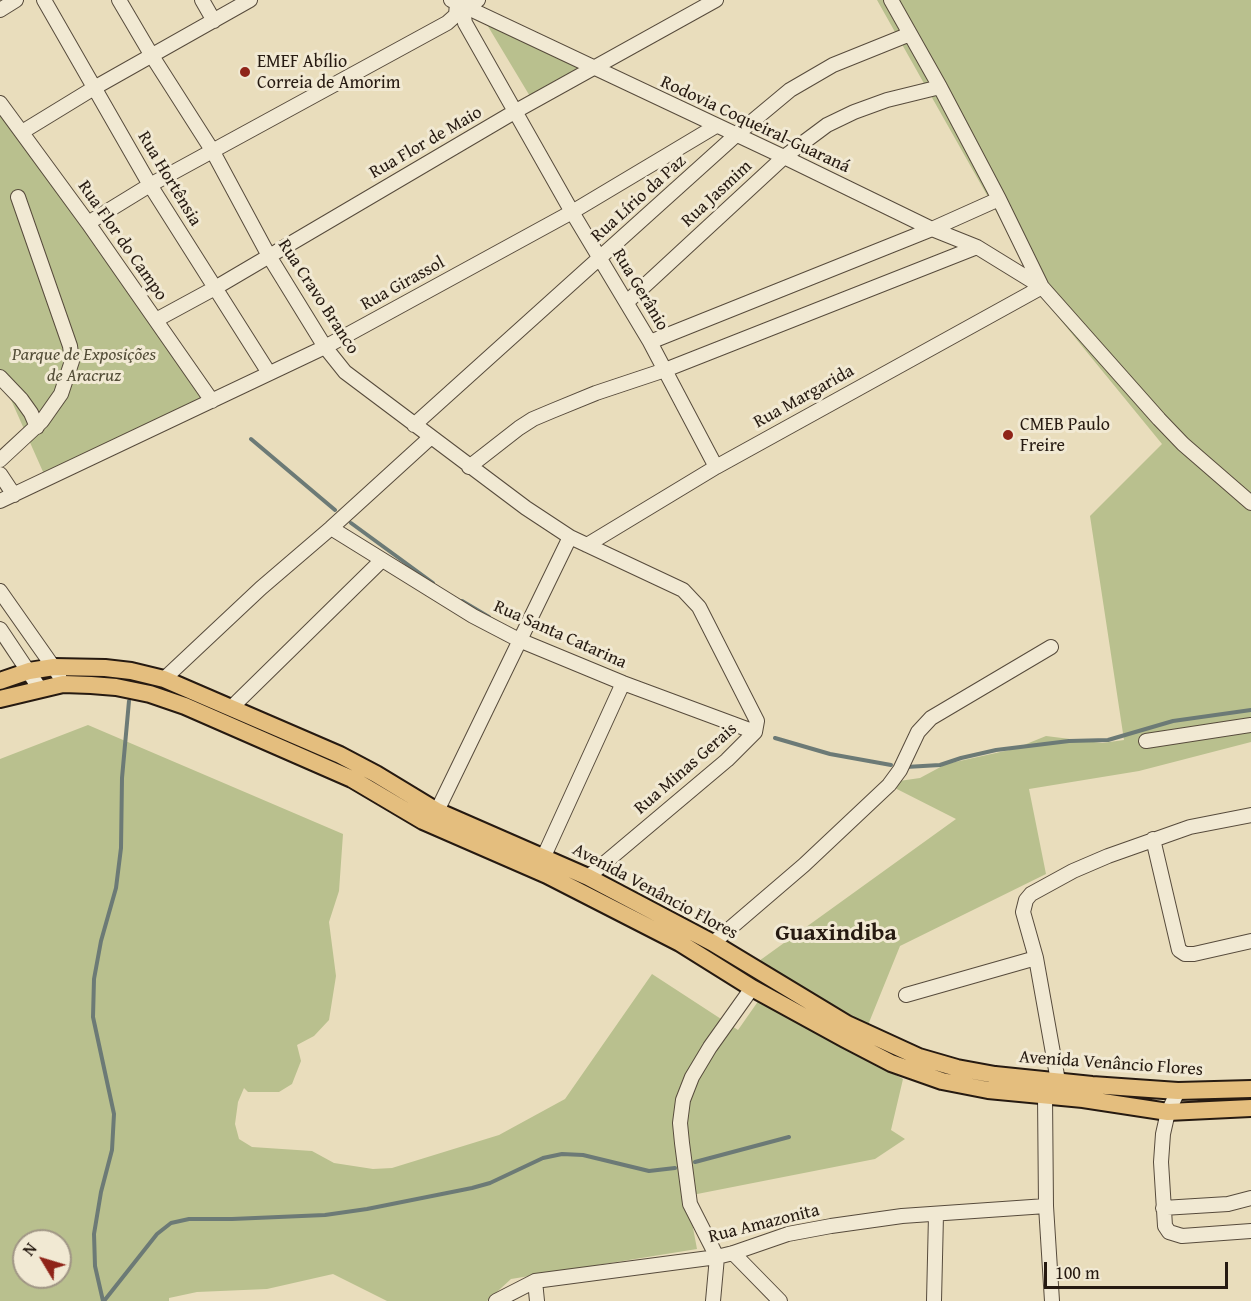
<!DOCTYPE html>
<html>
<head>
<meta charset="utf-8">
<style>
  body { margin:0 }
  #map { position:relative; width:1251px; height:1301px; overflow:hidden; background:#e9ddbc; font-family:"Gentium Book Plus",serif }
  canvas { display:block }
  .north { position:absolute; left:12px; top:1229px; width:60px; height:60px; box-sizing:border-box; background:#f1e9d3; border:2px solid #a09685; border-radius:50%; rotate:308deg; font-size:16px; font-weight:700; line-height:24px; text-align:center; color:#261a11 }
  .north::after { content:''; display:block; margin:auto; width:21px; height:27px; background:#8f2418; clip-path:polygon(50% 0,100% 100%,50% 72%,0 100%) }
  .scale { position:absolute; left:1044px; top:1262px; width:184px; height:27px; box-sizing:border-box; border:3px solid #261a11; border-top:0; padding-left:8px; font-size:18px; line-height:21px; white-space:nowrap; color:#261a11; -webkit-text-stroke:4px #f1e9d3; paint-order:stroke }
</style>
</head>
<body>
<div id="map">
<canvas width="1251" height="1301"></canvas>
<div class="north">N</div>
<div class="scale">100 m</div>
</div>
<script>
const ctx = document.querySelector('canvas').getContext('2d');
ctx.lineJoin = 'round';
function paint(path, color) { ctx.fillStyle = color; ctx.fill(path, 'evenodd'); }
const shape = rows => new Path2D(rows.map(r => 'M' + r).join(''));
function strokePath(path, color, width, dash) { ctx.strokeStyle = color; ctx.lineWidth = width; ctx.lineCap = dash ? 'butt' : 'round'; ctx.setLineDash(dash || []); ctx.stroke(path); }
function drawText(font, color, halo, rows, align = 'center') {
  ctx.font = font + ' "Gentium Book Plus",serif'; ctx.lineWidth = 6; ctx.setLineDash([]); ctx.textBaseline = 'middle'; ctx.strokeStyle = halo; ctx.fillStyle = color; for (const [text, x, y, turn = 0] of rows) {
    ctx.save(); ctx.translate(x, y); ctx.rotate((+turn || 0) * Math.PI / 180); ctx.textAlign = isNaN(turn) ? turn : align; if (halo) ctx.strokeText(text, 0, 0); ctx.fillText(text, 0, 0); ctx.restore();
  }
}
paint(shape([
  [877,0,1251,0,1251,742,1139,771,1029,789,1046,874,900,946,868,1025,759,961,956,819,885,783,920,778,946,764,1014,749,1046,736,1102,743,1124,740,1090,516,1162,444,1050,307],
  [486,23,588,67,531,98],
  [0,109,207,396,44,474,4,384,0,386],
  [88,725,343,834,339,891,329,922,336,976,329,1020,314,1036,297,1045,301,1061,292,1084,279,1092,248,1092,244,1088,238,1102,235,1124,239,1139,252,1147,312,1151,334,1163,373,1169,392,1168,499,1135,565,1099,652,974,738,1030,759,1000,903,1079,891,1130,905,1139,875,1159,687,1196,697,1249,511,1279,487,1301,387,1301,333,1274,267,1289,197,1292,169,1298,169,1301,0,1301,0,759],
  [24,1241,60,1241,60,1277,24,1277]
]), '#b9c08e');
strokePath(shape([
  [251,439,335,510],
  [351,523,433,583],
  [462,601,489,617],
  [775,738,830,754,891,765],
  [906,767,940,765,961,758,996,750,1069,741,1108,740,1173,721,1251,710],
  [695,1162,789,1137],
  [103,1301,95,1266,94,1234,101,1192,112,1150,114,1114,93,1017,94,979,101,941,116,888,121,848,122,778,129,701],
  [104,1301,157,1234,171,1223,189,1219,232,1219,325,1215,367,1209,472,1188,490,1183,543,1158,562,1154,583,1155,649,1171,675,1168]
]), '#6c7a76', 4);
const minor = shape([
  [44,0,150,185,269,373],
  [119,0,152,56,212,150,269,256,325,347,345,372,526,508,570,537,683,590,699,607,757,721,755,732,727,760,588,877],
  [202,0,214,21],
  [451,0,784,157,932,229,977,247,1042,287],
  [478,0,466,7,464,17,465,23,572,212,650,342,716,467],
  [891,0,940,87,999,199,1042,287,1159,419,1183,444,1251,503],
  [0,10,16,0],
  [0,103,88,223,212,401],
  [22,132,94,88,250,0],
  [88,223,150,185,447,23,456,15,457,3,455,0],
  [627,302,784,157,827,125,854,112,887,100,940,87],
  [156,320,215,288,516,111,716,0],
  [650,342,932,229,999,199],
  [0,377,21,399,31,413,37,427],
  [414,425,736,135,790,90,833,65,910,34],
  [0,460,42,421,61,394,72,361,70,346,18,197],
  [469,467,519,428,533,419,552,411,596,393,665,370,977,247],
  [0,474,14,495],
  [0,501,325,347,572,212,716,126],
  [331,528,473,616,519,640,623,683,755,732],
  [587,545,716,467,1042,287],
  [0,591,59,675],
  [0,629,40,689],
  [164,679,261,588,331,528,431,437],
  [232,707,382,560],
  [1146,741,1251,725],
  [437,811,570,537],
  [1153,839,1179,950,1185,954,1194,954,1251,941],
  [544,856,623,683],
  [713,943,804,865,889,785,900,770,918,732,931,718,1051,647],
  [906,995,1036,958],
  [1058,1081,1036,958,1023,912,1026,900,1031,894,1073,871,1108,856,1190,827,1251,815],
  [1178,1091,1168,1112,1163,1134,1161,1162,1165,1226,1169,1232,1182,1236,1251,1231],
  [1045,1096,1046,1206,1052,1301],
  [1163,1208,1228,1204,1251,1198],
  [733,1253,780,1301],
  [535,1281,537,1301],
  [496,1301,535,1281,717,1257,733,1253,788,1234,831,1226,902,1216,1046,1206],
  [713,1301,717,1257,690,1204,682,1143,680,1123,683,1100,692,1077,710,1047,752,988],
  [934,1301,936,1215]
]);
const major = shape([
  [0,681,29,671,54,667,105,668,131,671,164,679,340,755,376,774,437,811,588,877,713,943,847,1024,919,1057,957,1068,995,1075,1092,1085,1178,1091,1251,1089],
  [0,699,63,684,91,685,116,687,150,694,185,706,352,779,423,821,547,875,680,943,752,988,845,1039,891,1063,942,1081,988,1090,1083,1099,1168,1112,1251,1108]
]);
strokePath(minor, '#574b3c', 16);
strokePath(major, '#261a11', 20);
strokePath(minor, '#f1e9d3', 14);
strokePath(major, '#e4be7e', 16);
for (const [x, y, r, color] of [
  [245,72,6,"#8f2418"],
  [1008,435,6,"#8f2418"]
]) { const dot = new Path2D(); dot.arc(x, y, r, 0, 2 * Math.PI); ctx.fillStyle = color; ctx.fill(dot); strokePath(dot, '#f1e9d3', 2); }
drawText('18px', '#261a11', '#f1e9d3', [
  ["EMEF Abílio",257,62],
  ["Correia de Amorim",257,83],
  ["CMEB Paulo",1020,425],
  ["Freire",1020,446]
], 'left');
drawText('18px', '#261a11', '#f1e9d3', [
  ["Rodovia Coqueiral-Guaraná",755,125,25],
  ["Rua Flor de Maio",426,143,-30],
  ["Rua Hortênsia",169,179,59],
  ["Rua Jasmim",717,194,-43],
  ["Rua Lírio da Paz",639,199,-42],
  ["Rua Flor do Campo",122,241,55],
  ["Rua Girassol",403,284,-29],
  ["Rua Gerânio",640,290,59],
  ["Rua Cravo Branco",318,297,57],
  ["Rua Margarida",804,397,-29],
  ["Rua Santa Catarina",560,635,24],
  ["Rua Minas Gerais",686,769,-41],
  ["Avenida Venâncio Flores",655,892,28],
  ["Avenida Venâncio Flores",1111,1064,4],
  ["Rua Amazonita",764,1224,-14]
]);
drawText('italic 18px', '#524c36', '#f1e9d3', [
  ["Parque de Exposições",84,355],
  ["de Aracruz",84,376]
]);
drawText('bold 24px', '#261a11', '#f1e9d3', [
  ["Guaxindiba",836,934]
]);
</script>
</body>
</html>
